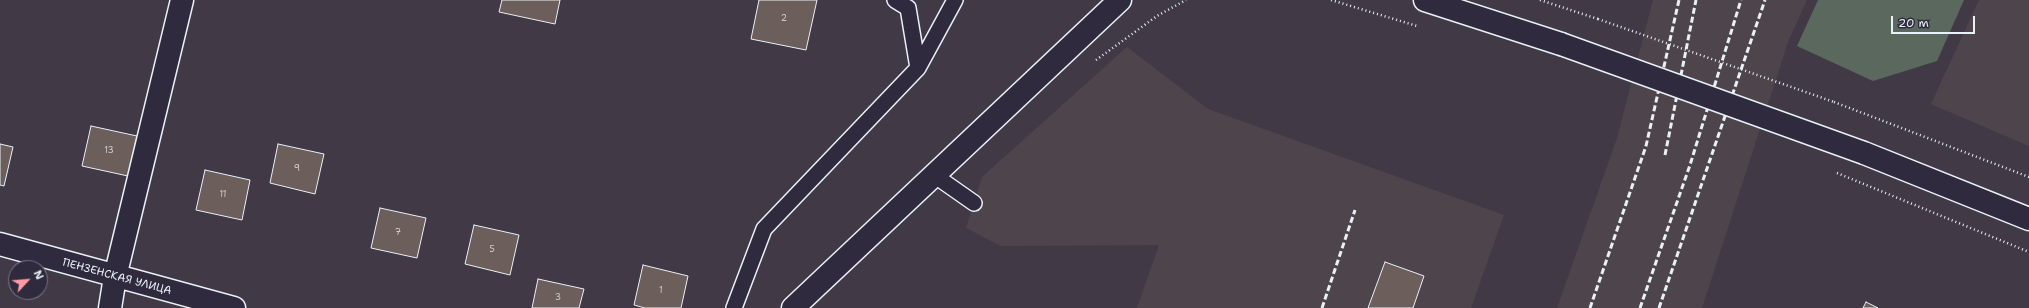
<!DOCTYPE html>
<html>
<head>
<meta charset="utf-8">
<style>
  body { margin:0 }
  #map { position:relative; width:2029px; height:308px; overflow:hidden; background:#413a46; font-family:"Shantell Sans",sans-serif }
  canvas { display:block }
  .north { position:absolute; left:8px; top:260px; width:40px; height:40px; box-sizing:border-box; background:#2f2a3d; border:1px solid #797a88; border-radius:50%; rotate:64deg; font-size:11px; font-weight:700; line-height:16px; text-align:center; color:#e8f1f8 }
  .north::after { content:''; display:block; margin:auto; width:14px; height:18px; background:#ff9aa2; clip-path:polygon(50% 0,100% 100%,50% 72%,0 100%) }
  .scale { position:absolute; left:1891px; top:16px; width:84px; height:18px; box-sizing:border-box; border:2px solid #e8f1f8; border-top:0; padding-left:5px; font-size:12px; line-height:14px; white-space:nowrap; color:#e8f1f8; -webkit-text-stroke:3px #2f2a3d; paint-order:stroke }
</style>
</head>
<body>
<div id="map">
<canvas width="2029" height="308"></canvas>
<div class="north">N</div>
<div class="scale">20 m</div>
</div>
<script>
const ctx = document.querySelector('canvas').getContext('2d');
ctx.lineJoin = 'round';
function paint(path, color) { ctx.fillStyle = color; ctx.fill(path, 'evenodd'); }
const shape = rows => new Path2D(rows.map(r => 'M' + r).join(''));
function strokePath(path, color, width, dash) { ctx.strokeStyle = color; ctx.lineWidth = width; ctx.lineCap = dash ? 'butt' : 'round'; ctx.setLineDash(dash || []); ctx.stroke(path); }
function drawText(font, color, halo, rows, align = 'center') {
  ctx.font = font + ' "Shantell Sans",sans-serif'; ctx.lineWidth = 3; ctx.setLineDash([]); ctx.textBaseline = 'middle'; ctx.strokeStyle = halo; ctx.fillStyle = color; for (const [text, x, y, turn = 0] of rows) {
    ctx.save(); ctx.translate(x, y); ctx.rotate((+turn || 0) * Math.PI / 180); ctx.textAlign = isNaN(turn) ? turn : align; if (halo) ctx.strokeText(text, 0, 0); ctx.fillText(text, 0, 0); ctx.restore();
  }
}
paint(shape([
  [1653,0,1807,0,1788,42,1702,308,1557,308,1617,138],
  [1979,0,2029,0,2029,146,1931,104],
  [1127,47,1208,109,1504,215,1471,308,1137,308,1159,245,1001,246,966,228,982,177]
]), '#4e454c');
paint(shape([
  [1818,0,1964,0,1937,61,1873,81,1797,46]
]), '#5b685d');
const building = shape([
  [502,0,560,0,555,24,499,12,502,0],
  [759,0,817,0,806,50,751,39,759,0],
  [91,126,137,136,128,176,82,166,91,126],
  [0,144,13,147,4,186,0,185,0,144],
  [278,144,324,154,315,194,270,183,278,144],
  [205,170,250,180,242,220,196,210,205,170],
  [380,208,426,218,417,258,371,248,380,208],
  [474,225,519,235,510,275,465,264,474,225],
  [1385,262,1424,276,1413,308,1368,308,1385,262],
  [643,265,688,276,681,308,645,308,634,305,643,265],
  [538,279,584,289,579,308,532,308,538,279],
  [1866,302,1878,308,1863,308,1866,302]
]);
paint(building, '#6c5e5b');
strokePath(building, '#e8f1f8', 1);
const service = shape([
  [918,68,955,0],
  [934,175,974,203],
  [734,308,764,229,918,68,908,8,895,0]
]);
const minor = shape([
  [0,244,234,308],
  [110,308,115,277,182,0]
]);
const tertiary = shape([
  [793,308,1120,0]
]);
const primary = shape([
  [1425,0,1561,44],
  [1864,153,2029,219]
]);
strokePath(service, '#e8f1f8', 18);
strokePath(minor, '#e8f1f8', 25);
strokePath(tertiary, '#e8f1f8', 25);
strokePath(primary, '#e8f1f8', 25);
strokePath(shape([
  [1331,0,1417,26],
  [1540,0,1598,19],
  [1096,60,1157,16,1186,0],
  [1834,102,2029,177],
  [1837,173,2029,252]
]), '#e8f1f8', 2.5, [1, 3]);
strokePath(service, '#2f2a3d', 15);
strokePath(minor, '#2f2a3d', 22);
strokePath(tertiary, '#2f2a3d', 22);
strokePath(primary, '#2f2a3d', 22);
strokePath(shape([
  [1665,155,1696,0],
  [1322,308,1355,210],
  [1590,308,1646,146,1679,0],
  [1640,308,1690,165,1741,0],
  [1659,308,1765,0]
]), '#e8f1f8', 3, [6, 3]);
const primaryBridge = shape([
  [1561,44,1864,153]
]);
strokePath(primaryBridge, '#e8f1f8', 25, []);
strokePath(shape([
  [1598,19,1834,102]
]), '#e8f1f8', 2.5, [1, 3]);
strokePath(primaryBridge, '#2f2a3d', 22);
drawText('9px', '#c9ccd1', null, [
  ["2",784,19],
  ["13",109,151],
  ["9",297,169],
  ["11",223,195],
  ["7",398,233],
  ["5",492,250],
  ["1",661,291],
  ["3",558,298]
]);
drawText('11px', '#e8f1f8', '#2f2a3d', [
  ["ПЕНЗЕНСКАЯ УЛИЦА",117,277,15]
]);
</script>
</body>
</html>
